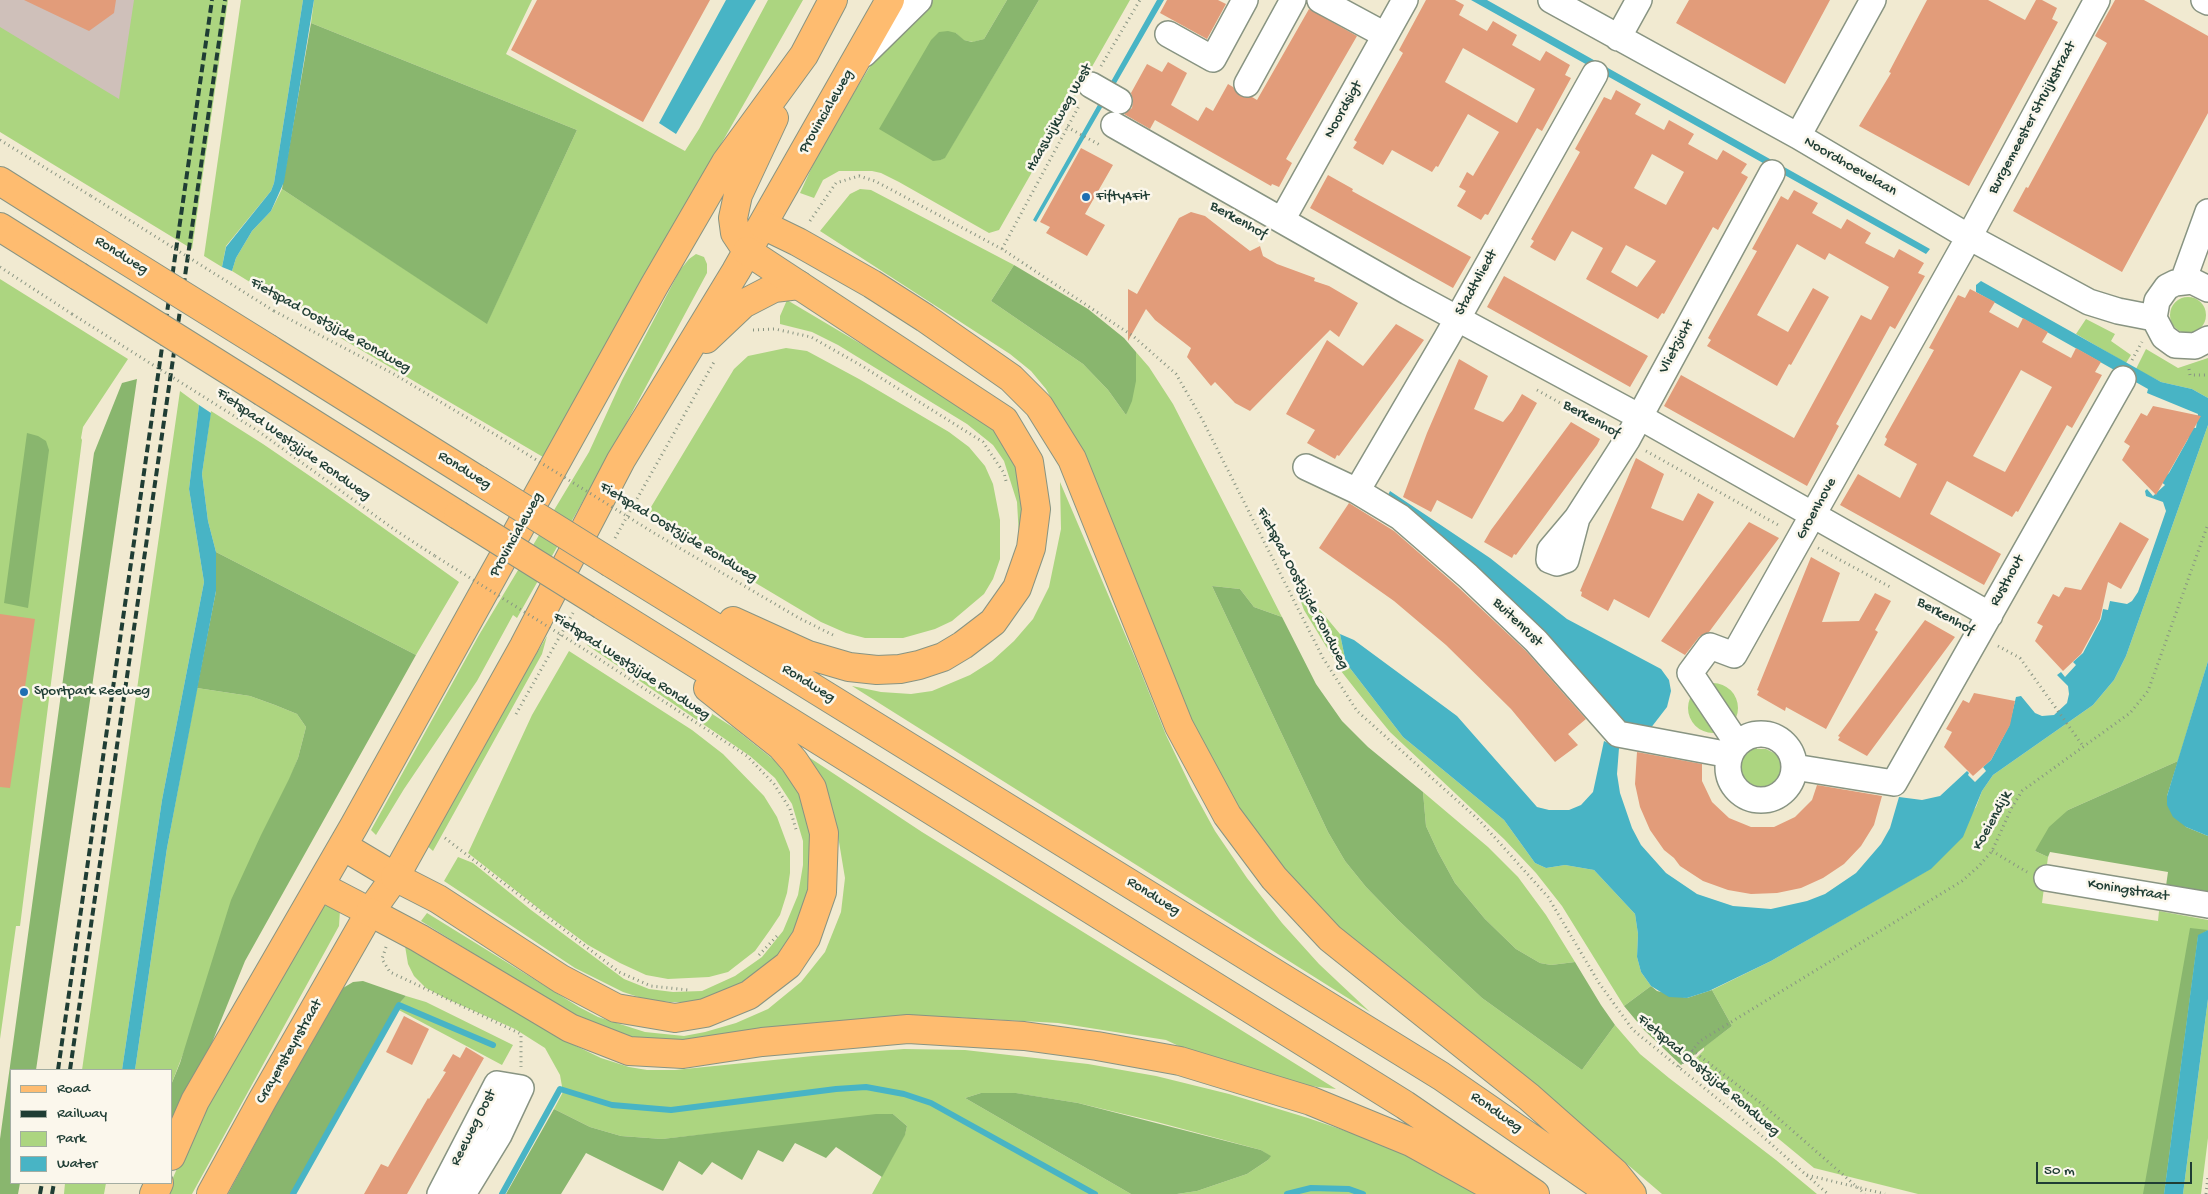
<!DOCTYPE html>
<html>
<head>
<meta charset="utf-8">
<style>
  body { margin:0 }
  #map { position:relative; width:2208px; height:1194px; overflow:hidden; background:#f1ead1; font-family:"Gochi Hand",sans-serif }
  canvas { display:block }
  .legend { position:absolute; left:10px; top:1069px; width:162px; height:115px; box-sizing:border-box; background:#fbf7ec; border:1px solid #a3ada2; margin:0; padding:6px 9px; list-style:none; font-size:15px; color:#1f3d34 }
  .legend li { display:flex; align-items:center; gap:10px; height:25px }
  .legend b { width:25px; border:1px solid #a3ada2 }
  .scale { position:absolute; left:2036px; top:1162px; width:156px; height:22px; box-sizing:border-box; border:2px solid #1f3d34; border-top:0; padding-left:6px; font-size:15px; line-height:18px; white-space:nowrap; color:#1f3d34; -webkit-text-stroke:4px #fbf7ec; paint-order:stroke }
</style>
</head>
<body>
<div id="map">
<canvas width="2208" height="1194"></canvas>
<ul class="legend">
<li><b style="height:6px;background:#febc70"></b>Road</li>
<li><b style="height:6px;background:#1f3d34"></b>Railway</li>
<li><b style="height:14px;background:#acd580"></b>Park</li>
<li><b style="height:14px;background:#48b4c5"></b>Water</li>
</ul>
<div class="scale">50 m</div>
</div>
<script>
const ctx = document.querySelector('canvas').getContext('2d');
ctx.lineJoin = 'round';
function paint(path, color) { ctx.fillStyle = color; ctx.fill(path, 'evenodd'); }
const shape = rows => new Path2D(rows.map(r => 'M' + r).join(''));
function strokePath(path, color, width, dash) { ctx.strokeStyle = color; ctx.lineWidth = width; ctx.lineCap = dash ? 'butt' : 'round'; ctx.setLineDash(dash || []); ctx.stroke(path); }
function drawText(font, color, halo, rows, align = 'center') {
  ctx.font = font + ' "Gochi Hand",sans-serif'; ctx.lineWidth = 5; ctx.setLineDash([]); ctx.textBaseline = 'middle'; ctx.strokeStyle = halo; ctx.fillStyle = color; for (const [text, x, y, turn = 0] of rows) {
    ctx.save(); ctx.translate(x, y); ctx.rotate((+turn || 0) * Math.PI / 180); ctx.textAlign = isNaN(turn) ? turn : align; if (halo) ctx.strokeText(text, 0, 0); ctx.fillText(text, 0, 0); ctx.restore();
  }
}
paint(shape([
  [0,0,202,0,167,225,0,123]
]), '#cfc0ba');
paint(shape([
  [134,0,228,0,192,249,0,132,0,27,119,99],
  [241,0,303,0,274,183,271,191,226,246,222,267,204,256],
  [314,0,532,0,506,54,685,151,699,129,768,0,803,0,543,457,344,340,232,271,236,258,252,231,271,211,282,189,487,323,577,130,311,23],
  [911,0,1007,0,984,39,973,42,963,40,956,33,941,160,945,157,1039,0,1130,0,999,230,989,233,899,182,881,173,872,171,839,171,823,180,814,198,800,193,823,143],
  [860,189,871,190,1014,265,991,301,1083,364,1108,390,1126,415,1136,362,1136,352,1149,367,1173,404,1282,617,1254,607,1240,589,1212,586,1328,832,1345,861,1366,887,1398,920,1482,998,1582,1070,1615,1025,1640,1054,1669,1078,1776,1160,1817,1194,1662,1194,1600,1141,1345,941,1253,838,1191,731,1069,431,1046,389,1031,371,1010,354,820,231,850,194],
  [696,254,704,257,707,264,707,273,614,446,517,618,513,615,477,681,404,789,376,835,371,830,479,635,589,452,622,380,680,270,689,259],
  [0,279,128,359,83,427,81,438,82,440,20,926,16,926,0,1039],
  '2170 315a18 18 0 1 1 36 0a18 18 0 1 1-36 0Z',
  [787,300,952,398,988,422,1007,443,1026,481,1020,554,1017,502,1004,461,993,445,967,424,838,345,812,332,780,324,780,316],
  [2086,319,2115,334,2111,341,2131,355,2126,363,2076,334],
  [786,348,807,351,859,379,949,432,969,447,985,466,993,484,1000,520,1000,559,993,579,984,594,952,621,935,629,903,638,865,638,846,633,821,622,645,517,734,369,748,356],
  [2146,349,2178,368,2208,358,2208,398,2192,389,2161,382,2136,369],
  [180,391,199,405,189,489,204,582,162,800,122,1070,82,1070],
  [211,411,263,444,323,485,459,582,416,655,216,552,208,521,202,474],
  [2208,425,2208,661,2178,761,2068,810,2035,851,2048,857,2042,903,2158,921,2159,911,2208,920,2208,930,2198,936,2164,1194,1918,1194,1814,1168,1689,1065,1704,1050,1704,1047,1732,1026,1712,990,1771,961,1930,869,1976,807,1982,791,1993,775,2093,705,2114,680,2126,656],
  [1060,482,1136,660,1166,735,1192,789,1215,831,1247,878,1282,923,1319,964,1370,1012,852,686,881,692,911,694,932,691,970,675,992,661,1014,641,1033,619,1049,587,1061,529],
  [1291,575,1340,634,1346,663,1403,737,1504,820,1535,863,1546,868,1565,865,1594,870,1635,914,1638,934,1637,957,1641,972,1651,986,1624,1006,1562,906,1536,873,1504,839,1390,732,1367,704,1341,671,1304,610],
  [547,636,542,654,433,851,424,843],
  [594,638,734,728,774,760,796,787,813,823,816,858,802,923,780,955,743,985,722,995,694,1002,671,1002,648,1000,623,992,575,968,444,881,458,857,473,863,531,910,624,979,649,989,673,992,702,991,735,976,762,957,783,931,798,895,803,865,803,841,792,804,775,778,750,756,587,645],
  [569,651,692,730,723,754,764,796,777,817,790,852,790,873,787,893,780,915,770,930,755,951,728,972,709,977,668,979,646,975,620,963,588,945,542,911,468,853,532,715],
  '1688 708a25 25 0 1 1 50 0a25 25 0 1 1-50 0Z',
  [197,688,250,696,275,705,297,714,306,727,298,758,171,1085,171,1070,135,1070,167,848],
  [1755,743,1757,749,1766,749,1774,753,1778,750,1784,760,1782,779,1773,788,1766,790,1760,791,1748,787,1743,783,1737,771,1739,758,1747,747],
  [798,750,922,832,1336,1089,1292,1084,1198,1055,1166,1040,1058,1023,951,1017,838,1025,701,1043,645,1042,593,1028,421,921,427,913,579,1007,598,1017,645,1032,684,1036,705,1032,736,1023,768,1009,801,982,825,952,841,912,845,878,838,836],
  [1423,792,1488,847,1518,877,1546,915,1575,962,1551,965,1540,963,1516,949,1485,919,1455,883,1438,852,1426,826],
  [327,905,340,910,339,926,192,1194,166,1194,191,1136,320,908],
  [405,946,576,1046,601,1058,629,1067,647,1070,675,1070,813,1056,904,1049,965,1050,1088,1064,1156,1076,1229,1094,1308,1118,1369,1139,1421,1162,1485,1194,1177,1194,1197,1191,1247,1174,1268,1160,1270,1156,1261,1150,1157,1122,1078,1103,1015,1093,981,1093,965,1098,1131,1194,872,1194,905,1134,907,1126,893,1114,662,1139,621,1136,590,1127,554,1109,563,1092,560,1075,545,1048,515,1029,447,999,426,988,414,976,408,964],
  [406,996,426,1002,513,1045,502,1065,395,1008],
  [2208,999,2208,1138,2201,1194,2183,1194],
  [65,1183,106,1183,104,1194,64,1194]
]), '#acd580');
paint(shape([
  [1007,0,1039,0,945,158,941,160,933,161,879,129,931,40,939,32,948,31,956,33,964,40,972,42,984,39],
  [311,23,577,130,487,324,282,189],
  [1014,265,1088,309,1124,338,1136,352,1136,381,1132,401,1126,415,1108,390,1083,364,991,301],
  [137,379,36,1070,11,1070,11,1183,20,1183,18,1194,0,1194,0,1139,94,453,122,383],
  [27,433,38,436,46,441,49,450,28,608,4,603],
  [216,552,416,655,245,961,207,1055,171,1125,171,1085,180,1063,231,900,261,835,289,779,298,758,306,727,297,714,275,705,250,696,197,688,216,591],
  [1212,586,1240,589,1254,607,1282,617,1316,684,1342,721,1368,747,1423,792,1426,826,1438,852,1455,883,1485,919,1516,949,1540,963,1551,965,1575,962,1601,1005,1615,1025,1582,1070,1482,998,1398,920,1366,887,1345,861,1328,832],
  [2178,761,2167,796,2186,827,2208,836,2208,894,2166,886,2168,872,2050,852,2048,857,2035,851,2049,827,2068,810],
  [2190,928,2208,930,2198,936,2164,1194,2143,1194],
  [363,981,406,996,395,1008,371,1054,291,1194,228,1194,329,1006,343,988,353,982],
  [1651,986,1657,991,1687,998,1712,990,1732,1026,1681,1065,1644,1030,1624,1006],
  [981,1093,1016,1093,1078,1103,1261,1150,1271,1156,1268,1160,1247,1174,1197,1191,1177,1194,1131,1194,965,1098],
  [554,1109,590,1127,621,1136,662,1139,876,1114,893,1114,907,1126,905,1135,882,1177,836,1147,826,1158,795,1143,783,1162,758,1150,742,1180,712,1162,702,1175,679,1161,663,1191,586,1153,561,1194,506,1194]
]), '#89b66e');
paint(shape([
  [303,0,314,0,284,182,271,211,252,231,236,258,232,271,222,267,226,247,271,191,274,183],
  [726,0,756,0,676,134,659,123],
  [1157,0,1164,0,1036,222,1033,220],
  [1471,0,1487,0,1930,249,1926,254],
  [1981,281,2161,382,2192,389,2208,398,2208,425,2126,656,2114,680,2093,705,1993,775,1982,791,1963,837,1931,869,1771,961,1709,991,1687,998,1669,997,1651,986,1641,972,1637,957,1638,934,1635,914,1594,870,1565,865,1546,868,1535,863,1504,820,1403,737,1346,663,1340,634,1354,640,1457,716,1537,807,1549,810,1569,810,1581,805,1593,792,1604,741,1619,748,1617,774,1620,793,1632,828,1641,845,1666,873,1697,894,1733,906,1771,909,1807,901,1825,894,1856,873,1881,844,1890,828,1899,797,1922,800,1940,796,1967,771,1969,773,1968,775,1975,782,1986,771,1983,767,1991,760,2009,726,2016,697,2021,696,2035,713,2042,716,2054,715,2067,703,2069,694,2068,686,2057,675,2061,672,2065,677,2076,665,2073,662,2083,653,2101,619,2103,609,2108,610,2110,601,2127,604,2132,601,2138,592,2166,511,2163,502,2146,496,2145,491,2147,489,2153,496,2165,485,2160,481,2169,473,2188,439,2191,427,2196,428,2198,414,2147,393,2148,389,1976,292,1976,285],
  [199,405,211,413,202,474,208,521,216,552,216,591,167,848,135,1070,122,1070,162,800,204,582,189,489],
  [1390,491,1490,558,1567,619,1661,669,1669,680,1671,691,1667,707,1650,729,1628,726,1617,719,1387,497],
  [2208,661,2208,836,2186,827,2173,817,2167,805,2167,796],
  [2208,930,2208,999,2183,1194,2164,1194,2198,935]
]), '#48b4c5');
strokePath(shape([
  [293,1194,399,1005,493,1045],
  [502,1194,560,1089,612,1105,671,1110,836,1089,866,1087,904,1094,931,1103,1095,1194],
  [1287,1194,1311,1188,1349,1189,1363,1194]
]), '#48b4c5', 6);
paint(shape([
  [24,0,116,0,114,13,89,31],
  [537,0,710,0,643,122,511,50],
  [1167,0,1218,0,1226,4,1207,39,1160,13],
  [1426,0,1455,0,1464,5,1459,15,1487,31,1493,21,1517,35,1512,45,1540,61,1546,51,1570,65,1565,75,1571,78,1542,131,1537,128,1488,215,1485,214,1481,220,1457,206,1466,191,1459,187,1467,172,1473,176,1499,132,1468,114,1438,167,1436,166,1432,172,1392,150,1383,165,1353,148,1357,142,1354,140,1403,53,1399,50],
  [1463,48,1535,89,1517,123,1445,82],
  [1689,0,1830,0,1785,84,1676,23],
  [1927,0,1988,0,2025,20,2036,0,2042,0,2057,8,2052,19,2058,22,1969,186,1859,126,1891,73,1889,72],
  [2115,0,2144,0,2208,36,2208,113,2122,272,2013,211,2026,187,2028,188,2107,43,2095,36],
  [1309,9,1357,36,1286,159,1292,163,1279,187,1272,184,1271,186,1155,120,1150,129,1124,114,1132,108,1133,100,1131,93,1147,64,1162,72,1168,62,1187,73,1171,105,1198,121,1206,107,1213,111,1228,84,1233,87,1240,96,1252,97,1257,100],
  [1616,90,1641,104,1635,114,1664,130,1669,120,1694,134,1688,144,1717,160,1723,150,1747,164,1741,173,1748,177,1724,219,1718,230,1713,227,1664,314,1662,313,1658,319,1586,279,1603,248,1572,231,1555,261,1530,247,1534,241,1531,239,1580,152,1575,149,1604,97,1611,100],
  [1652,154,1684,172,1666,205,1634,188],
  [1626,245,1656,261,1637,287,1611,272],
  [1081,148,1113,165,1085,214,1105,225,1087,256,1046,233,1050,227,1040,222],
  [1328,175,1353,189,1352,191,1471,257,1453,288,1310,208],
  [1794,190,1818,203,1812,213,1841,229,1847,219,1871,233,1865,243,1894,258,1899,249,1924,263,1918,273,1925,276,1895,329,1890,326,1836,424,1839,426,1807,486,1664,406,1681,375,1794,438,1861,315,1871,320,1889,287,1829,253,1825,260,1797,244,1757,315,1788,332,1813,288,1829,297,1791,365,1789,364,1777,386,1707,346,1711,340,1708,338,1757,251,1752,249,1781,196,1788,200],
  [1191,212,1205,216,1250,251,1260,246,1263,256,1277,264,1315,278,1314,281,1329,286,1358,303,1339,337,1330,330,1250,411,1235,403,1215,382,1211,386,1187,357,1191,348,1155,320,1146,309,1128,341,1128,289,1137,294,1179,218],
  [1504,276,1648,356,1630,387,1487,307],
  [1970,289,1995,302,1989,312,2018,328,2023,318,2048,332,2042,342,2071,358,2076,348,2101,362,2095,372,2102,375,2072,428,2067,425,2018,512,2016,511,2012,517,1947,481,1930,514,2001,554,1984,585,1840,505,1858,474,1900,498,1917,464,1884,445,1887,439,1885,437,1934,350,1929,348,1958,295,1965,298],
  [2021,370,2052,387,2005,472,1973,456],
  [1396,324,1424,340,1393,383,1339,456,1337,455,1335,459,1307,443,1315,430,1286,414,1327,340,1363,366],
  [1459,359,1488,376,1474,409,1503,422,1512,411,1522,394,1537,403,1472,519,1437,500,1431,512,1403,497,1427,433],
  [2153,406,2201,416,2156,495,2122,460,2130,446,2124,442,2141,413,2147,416],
  [1571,422,1600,439,1597,445,1516,555,1514,554,1512,558,1484,542,1491,530],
  [1636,458,1664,474,1651,508,1683,521,1698,493,1714,502,1649,618,1614,599,1608,611,1581,596,1582,592,1580,591],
  [1349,503,1394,531,1458,587,1526,651,1586,719,1568,734,1578,745,1555,762,1511,709,1446,645,1394,601,1319,548],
  [1749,522,1779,538,1709,632,1699,637,1685,655,1661,641],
  [2120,522,2149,539,2121,589,2108,582,2100,619,2081,654,2063,671,2035,641,2043,626,2037,623,2053,594,2059,597,2065,587,2081,590],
  [1811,557,1840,573,1822,622,1859,621,1875,593,1891,601,1875,630,1878,632,1826,729,1786,707,1785,711,1757,695,1759,691,1757,690],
  [0,614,35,619,10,788,0,787],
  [1925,620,1955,637,1867,756,1838,740,1840,737,1838,736],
  [1974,693,2015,701,2010,725,1991,760,1973,776,1944,747,1952,732,1946,729,1963,700,1969,703],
  [1637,752,1702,764,1702,781,1712,802,1729,818,1751,827,1774,827,1795,817,1812,800,1817,785,1882,796,1874,825,1861,846,1844,864,1823,878,1801,888,1777,893,1751,894,1728,890,1703,881,1680,866,1674,858,1664,850,1650,830,1640,807,1635,784],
  [404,1016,429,1029,412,1065,386,1052],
  [466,1047,484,1058,407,1194,364,1194,381,1164,388,1167,428,1098,429,1099,446,1072,443,1071,453,1054,460,1058]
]), '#e29c7a');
const minor = shape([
  [1320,0,1385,35],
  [1551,0,1798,136,1969,237,2089,302,2118,311,2154,318],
  [2204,0,2208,2],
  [1168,34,1213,59,1245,0],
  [1618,38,1639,0],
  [864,54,919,0],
  [1247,84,1293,0],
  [1091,85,1119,101],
  [1114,125,1408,292,1640,417,1990,615],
  [1798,136,1873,0],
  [1282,220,1405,0],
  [2183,281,2208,212],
  [2208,289,2192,281,2175,283,2167,287,2157,301,2154,318,2164,337,2175,345,2195,346,2208,339],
  [1306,467,1357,491,1400,517,1468,576,1536,641,1618,734,1730,755],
  [1357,491,1446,339,1595,74],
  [1577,518,1566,560,1557,563,1549,560,1550,550,1577,518,1627,440,1772,173],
  '1728 767a33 33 0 1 1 66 0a33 33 0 1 1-66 0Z',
  [1737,743,1690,673,1710,646,1734,655,1969,237,2097,0],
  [1794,767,1894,783,2123,379],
  [2047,878,2208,905],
  [440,1194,497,1084,521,1088,499,1135,463,1194]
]);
const major = shape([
  [747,251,735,233,733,218,738,195,774,118],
  [706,339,743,304,774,288,799,285],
  [343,846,395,877],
  [320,886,370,912],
  [171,1156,195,1101,354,826,654,286,726,162,804,55,833,0],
  [154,1194,159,1183],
  [211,1194,263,1099,370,912,395,877,524,646,621,460,736,271,890,0]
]);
const highway = shape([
  [0,181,84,234],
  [763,225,798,242,872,284,925,318,1011,378,1039,406,1072,459,1179,726,1227,815,1274,878,1330,938,1529,1097,1615,1173,1632,1194],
  [0,227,78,276],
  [269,349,478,480],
  [263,392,458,515],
  [611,563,1441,1076,1612,1194],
  [602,605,1405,1105,1535,1194],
  [733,621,808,655,849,667,877,670,900,669,919,665,943,657,963,645,993,622,1017,588,1031,548,1036,509,1029,462,1004,420,747,251],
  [395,877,438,899,561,979,616,1008,675,1018,705,1013,749,995,788,965,806,938,822,892,824,833,812,788,794,761,781,746,708,688],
  [370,912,419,938,570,1028,629,1051,683,1054,762,1042,908,1029,1024,1036,1097,1046,1180,1061,1311,1101,1411,1142,1505,1194]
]);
strokePath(minor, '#889482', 28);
strokePath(major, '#889482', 30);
strokePath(highway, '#889482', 30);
strokePath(shape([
  [1101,66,1140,0],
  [1067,127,1100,145],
  [0,140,91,196],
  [810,221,836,183,859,176,875,181,1002,249,1133,336,1176,374,1202,419,1323,658,1357,711,1480,821,1548,897,1599,983,1633,1030,1746,1122,1828,1194],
  [1002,249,1080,104],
  [0,267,72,314],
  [274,311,392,373,501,438],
  [753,330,775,329,811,337,862,366,983,442,1004,473,1006,481],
  [2132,360,2142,342],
  [2189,369,2190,375,2208,375],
  [1537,390,1608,430],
  [258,431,395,530,435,556],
  [1646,451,1780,526],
  [654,533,799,618,835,636],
  [615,538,714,362],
  [1818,548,1892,588],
  [1998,646,2020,658,2083,746],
  [587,651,747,756,774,784,790,809,797,833],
  [516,714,573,613],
  [445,838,619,972,651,986,688,990],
  [1992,851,2027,872],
  [386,947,382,959,390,972,521,1034,521,1067],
  [759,955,777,936],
  [1692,1050,1762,1104,1865,1194],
  [1679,1067,1700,1041,1962,881,1979,866,1992,851,2012,807,2022,791,2130,713,2148,691,2208,524],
  [1807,1175,1885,1194],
  [2206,1194,2208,1176]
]), '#889482', 3, [1, 4]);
strokePath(minor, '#fff', 25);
strokePath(major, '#febc70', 28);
strokePath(highway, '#febc70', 28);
strokePath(shape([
  [58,1070,212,0],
  [70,1070,225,0],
  [40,1194,42,1183],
  [52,1194,54,1183]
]), '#1f3d34', 4, [8, 4]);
const highwayBridge = shape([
  [84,234,269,349],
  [78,276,263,392],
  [478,480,611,563],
  [458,515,602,605]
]);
strokePath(highwayBridge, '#889482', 30, []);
strokePath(shape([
  [91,196,274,311],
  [72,314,258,431],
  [501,438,654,533],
  [435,556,587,651]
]), '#889482', 3, [1, 4]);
strokePath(highwayBridge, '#febc70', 28);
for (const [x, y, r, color] of [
  [1086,197,5,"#1f6fb2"],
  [24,692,5,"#1f6fb2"]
]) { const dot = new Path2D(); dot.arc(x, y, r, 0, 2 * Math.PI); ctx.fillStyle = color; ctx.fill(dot); strokePath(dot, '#fbf7ec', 2); }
drawText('15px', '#1f3d34', '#fbf7ec', [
  ["Noordsigt",1344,110,-61],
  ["Provincialeweg",827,112,-60],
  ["Haaswijkweg West",1060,118,-61],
  ["Burgemeester Struijkstraat",2033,118,-62],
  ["Noordhoevelaan",1850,167,30],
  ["Berkenhof",1238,221,29],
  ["Rondweg",121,256,32],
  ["Stadtvliedt",1477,283,-61],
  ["Fietspad Oostzijde Rondweg",330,326,29],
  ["Vlietzicht",1677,347,-62],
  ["Berkenhof",1591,420,29],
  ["Fietspad Westzijde Rondweg",293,445,35],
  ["Rondweg",464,471,32],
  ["Groenhove",1817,509,-61],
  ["Fietspad Oostzijde Rondweg",678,533,31],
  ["Provincialeweg",517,535,-61],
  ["Rusthout",2008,581,-61],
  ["Fietspad Oostzijde Rondweg",1302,589,62],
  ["Berkenhof",1945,617,29],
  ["Buitenrust",1517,623,44],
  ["Fietspad Westzijde Rondweg",631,667,33],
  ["Rondweg",808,684,32],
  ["Koeiendijk",1993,821,-61],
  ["Koningstraat",2128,891,9],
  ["Rondweg",1153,897,32],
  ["Crayensteynstraat",290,1052,-60],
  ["Fietspad Oostzijde Rondweg",1708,1076,40],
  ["Rondweg",1496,1113,35],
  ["Reeweg Oost",474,1128,-63]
]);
drawText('15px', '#1f3d34', '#fbf7ec', [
  ["Fifty4Fit",1096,197],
  ["Sportpark Reeweg",34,692]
], 'left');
</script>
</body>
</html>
